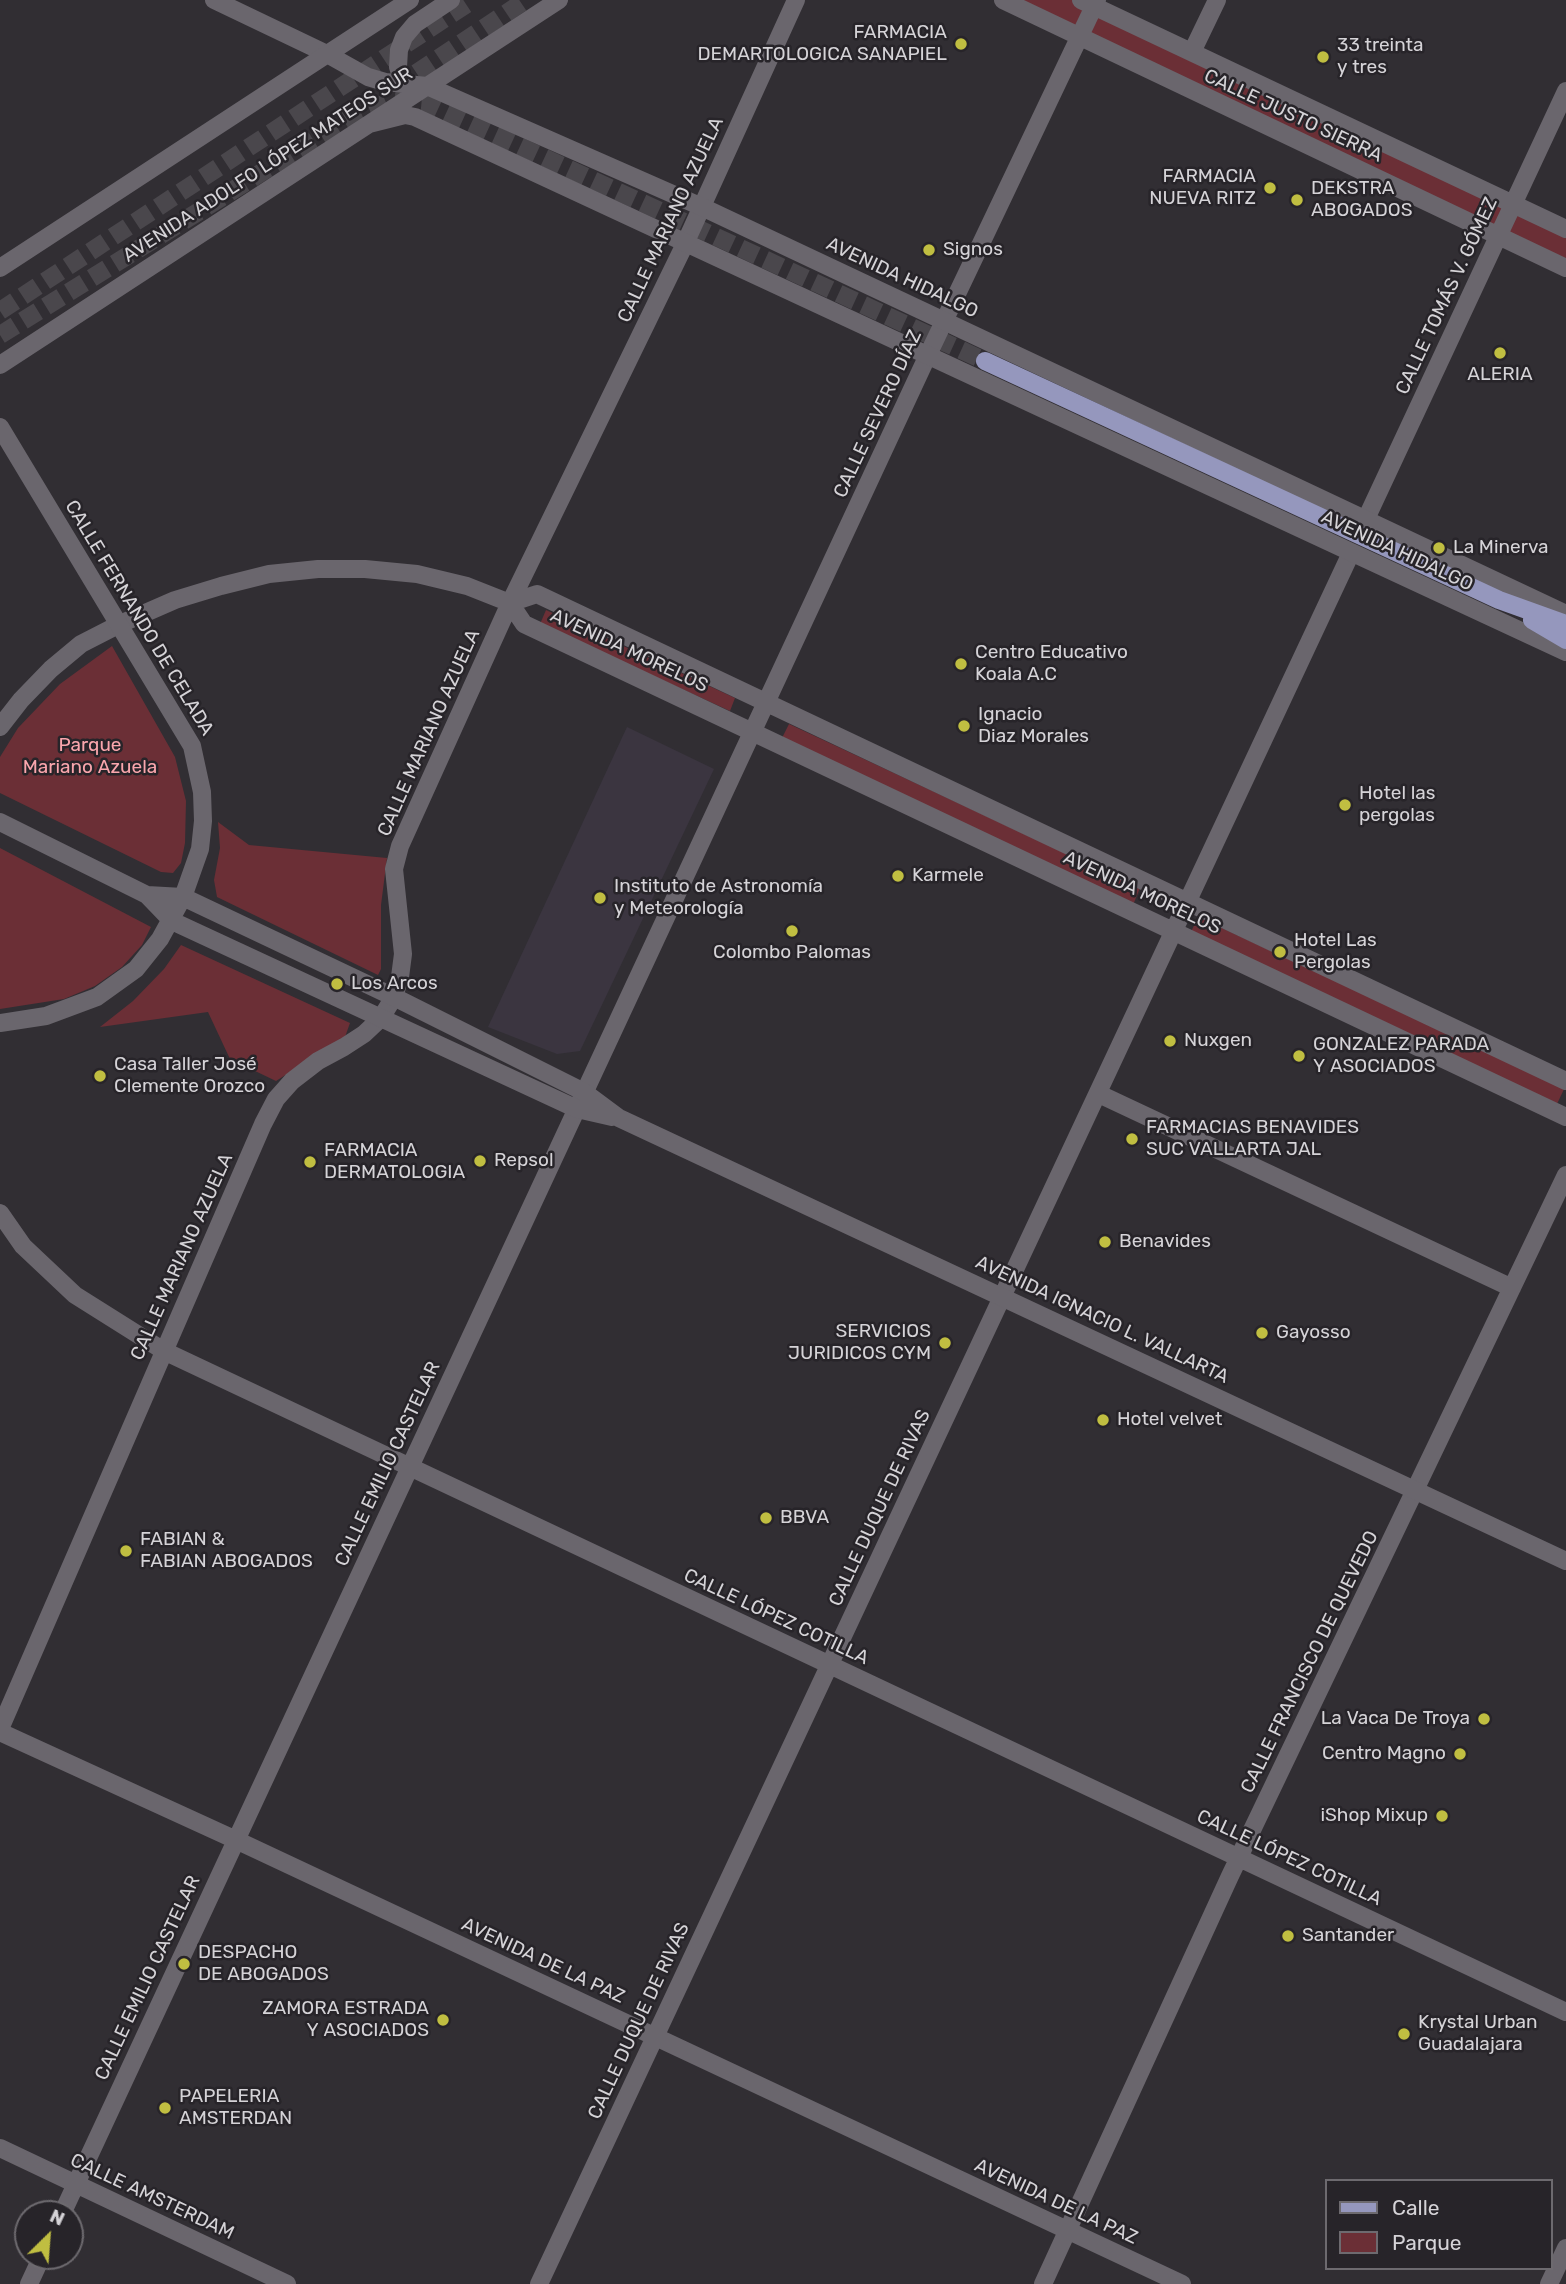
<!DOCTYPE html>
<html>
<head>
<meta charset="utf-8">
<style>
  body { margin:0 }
  #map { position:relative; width:1566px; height:2284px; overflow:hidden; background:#312e33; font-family:Rubik,sans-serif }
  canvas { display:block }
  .legend { position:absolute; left:1325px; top:2179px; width:228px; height:91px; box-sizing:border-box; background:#272429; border:2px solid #6d6a6f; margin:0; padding:9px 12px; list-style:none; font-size:21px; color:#d5d3d7 }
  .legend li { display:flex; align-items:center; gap:14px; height:35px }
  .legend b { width:35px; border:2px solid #6d6a6f }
  .north { position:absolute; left:14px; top:2200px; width:70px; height:70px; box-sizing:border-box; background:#272429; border:2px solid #6d6a6f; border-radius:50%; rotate:25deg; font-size:19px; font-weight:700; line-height:28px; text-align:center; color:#d5d3d7 }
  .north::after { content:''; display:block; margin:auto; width:24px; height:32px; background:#c0be41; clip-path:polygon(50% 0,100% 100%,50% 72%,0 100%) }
</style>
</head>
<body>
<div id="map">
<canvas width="1566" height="2284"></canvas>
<ul class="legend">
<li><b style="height:9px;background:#9597bd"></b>Calle</li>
<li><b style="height:19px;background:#6b2f36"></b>Parque</li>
</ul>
<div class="north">N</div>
</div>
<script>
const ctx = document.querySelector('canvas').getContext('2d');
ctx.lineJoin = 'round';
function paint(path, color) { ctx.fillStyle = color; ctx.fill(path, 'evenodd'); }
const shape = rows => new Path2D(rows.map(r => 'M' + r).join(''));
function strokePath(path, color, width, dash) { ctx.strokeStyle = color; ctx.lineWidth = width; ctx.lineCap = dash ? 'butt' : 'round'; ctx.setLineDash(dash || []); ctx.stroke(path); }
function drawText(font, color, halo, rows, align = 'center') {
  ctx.font = font + ' Rubik,sans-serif'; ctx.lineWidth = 5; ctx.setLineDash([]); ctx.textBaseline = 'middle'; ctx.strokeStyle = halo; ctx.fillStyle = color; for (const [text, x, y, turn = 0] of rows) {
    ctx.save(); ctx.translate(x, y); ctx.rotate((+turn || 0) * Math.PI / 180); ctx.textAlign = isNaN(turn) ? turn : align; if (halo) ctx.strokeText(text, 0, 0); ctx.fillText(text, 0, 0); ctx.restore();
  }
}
paint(shape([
  [627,727,714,769,580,1051,557,1054,488,1027]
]), '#3b3540');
paint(shape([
  [1003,0,1081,0,1566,229,1566,268],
  [546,610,735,698,730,711,540,624],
  [112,646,175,757,186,801,185,843,181,863,173,873,161,872,0,793,0,757,18,728,60,684],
  [789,724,1140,888,1133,905,781,740],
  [218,822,249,845,387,858,381,905,381,969,378,975,217,897,214,880,220,848],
  [0,848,151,927,142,945,122,967,95,986,64,999,0,1009],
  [1198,917,1565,1087,1557,1104,1190,934],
  [181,945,350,1023,345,1037,276,1081,230,1059,208,1012,100,1027,133,1001,164,969]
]), '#6b2f36');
strokePath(shape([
  [394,88,526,0],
  [345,121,393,100,426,103,985,361],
  [0,311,473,0],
  [0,335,354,115]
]), '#4a474c', 18, [18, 9]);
strokePath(shape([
  [214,0,327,54],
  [1003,0,1566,268],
  [1081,0,1566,229],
  [1192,52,1217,0],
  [1366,519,1566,91],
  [510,603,524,624,1566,1117],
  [510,603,537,594,1566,1081],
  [0,727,21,700,51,669,81,644,120,624,175,600,221,586,269,574,318,569,365,569,417,574,467,586,510,603],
  [1099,1094,1512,1288],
  [0,1213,23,1246,75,1295,164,1351,1566,2012],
  [0,1729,263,1124,276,1099,292,1081,318,1061,344,1047,364,1034,381,1018,394,997,400,977,403,954,394,869,400,846,510,603,683,248,796,0],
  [0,1732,236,1840,1182,2284],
  [0,2148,287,2284],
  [62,2214,927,357,1097,0],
  [29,2284,42,2256],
  [539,2284,1351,553],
  [1043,2284,1230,1876,1566,1175],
  [1549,2284,1566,2248]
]), '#6a666d', 18);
strokePath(shape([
  [327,54,368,77,385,82,427,86,702,207,1566,614],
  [404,84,398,67,399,50,404,37,415,24,451,0],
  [369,124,405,115,415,117,1566,652],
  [0,268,410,0],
  [0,365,559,0],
  [0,427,192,746,202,792,203,821,200,849,183,897,160,939,136,969,97,997,46,1016,0,1023],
  [0,822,147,895,172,921,577,1109,612,1117],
  [147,895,183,897,394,997,584,1092,619,1118,1566,1561]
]), '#6a666d', 18);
strokePath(shape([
  [985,361,1499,600,1566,624],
  [1532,620,1566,640]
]), '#9597bd', 18);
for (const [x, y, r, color] of [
  [961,44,7,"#c0be41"],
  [1323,57,7,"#c0be41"],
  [1270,188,7,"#c0be41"],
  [1297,200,7,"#c0be41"],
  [929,250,7,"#c0be41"],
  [1500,353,7,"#c0be41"],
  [1439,548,7,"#c0be41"],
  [961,664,7,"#c0be41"],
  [964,726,7,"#c0be41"],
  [1345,805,7,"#c0be41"],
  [898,876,7,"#c0be41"],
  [600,898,7,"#c0be41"],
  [792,931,7,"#c0be41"],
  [1280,952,7,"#c0be41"],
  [337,984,7,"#c0be41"],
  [1170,1041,7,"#c0be41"],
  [1299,1056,7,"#c0be41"],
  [100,1076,7,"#c0be41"],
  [1132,1139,7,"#c0be41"],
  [480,1161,7,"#c0be41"],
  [310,1162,7,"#c0be41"],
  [1105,1242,7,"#c0be41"],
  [1262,1333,7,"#c0be41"],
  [945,1343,7,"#c0be41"],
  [1103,1420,7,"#c0be41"],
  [766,1518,7,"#c0be41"],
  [126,1551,7,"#c0be41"],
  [1484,1719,7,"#c0be41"],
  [1460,1754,7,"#c0be41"],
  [1442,1816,7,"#c0be41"],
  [1288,1936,7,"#c0be41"],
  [184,1964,7,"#c0be41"],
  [443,2020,7,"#c0be41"],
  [1404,2034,7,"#c0be41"],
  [165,2108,7,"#c0be41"]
]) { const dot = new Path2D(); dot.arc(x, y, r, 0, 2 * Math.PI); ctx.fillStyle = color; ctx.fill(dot); strokePath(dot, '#272429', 2.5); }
drawText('19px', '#d5d3d7', '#272429', [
  ["FARMACIA",947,33,"right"],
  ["DEMARTOLOGICA SANAPIEL",947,55,"right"],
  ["33 treinta",1337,46],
  ["y tres",1337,68],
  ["FARMACIA",1256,177,"right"],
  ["NUEVA RITZ",1256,199,"right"],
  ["DEKSTRA",1311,189],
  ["ABOGADOS",1311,211],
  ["Signos",943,250],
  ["ALERIA",1500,375,"center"],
  ["La Minerva",1453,548],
  ["Centro Educativo",975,653],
  ["Koala A.C",975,675],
  ["Ignacio",978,715],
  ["Diaz Morales",978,737],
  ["Hotel las",1359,794],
  ["pergolas",1359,816],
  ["Karmele",912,876],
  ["Instituto de Astronomía",614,887],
  ["y Meteorología",614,909],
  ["Hotel Las",1294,941],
  ["Pergolas",1294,963],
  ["Colombo Palomas",792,953,"center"],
  ["Los Arcos",351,984],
  ["Nuxgen",1184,1041],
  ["GONZALEZ PARADA",1313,1045],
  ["Y ASOCIADOS",1313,1067],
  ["Casa Taller José",114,1065],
  ["Clemente Orozco",114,1087],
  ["FARMACIAS BENAVIDES",1146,1128],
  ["SUC VALLARTA JAL",1146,1150],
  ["FARMACIA",324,1151],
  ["DERMATOLOGIA",324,1173],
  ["Repsol",494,1161],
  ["Benavides",1119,1242],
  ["SERVICIOS",931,1332,"right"],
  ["JURIDICOS CYM",931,1354,"right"],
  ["Gayosso",1276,1333],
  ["Hotel velvet",1117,1420],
  ["BBVA",780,1518],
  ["FABIAN &",140,1540],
  ["FABIAN ABOGADOS",140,1562],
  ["La Vaca De Troya",1470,1719,"right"],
  ["Centro Magno",1446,1754,"right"],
  ["iShop Mixup",1428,1816,"right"],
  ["Santander",1302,1936],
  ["DESPACHO",198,1953],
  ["DE ABOGADOS",198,1975],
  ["ZAMORA ESTRADA",429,2009,"right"],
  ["Y ASOCIADOS",429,2031,"right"],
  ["Krystal Urban",1418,2023],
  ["Guadalajara",1418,2045],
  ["PAPELERIA",179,2097],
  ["AMSTERDAN",179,2119]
], 'left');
drawText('19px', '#d5d3d7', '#272429', [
  ["CALLE JUSTO SIERRA",1293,116,25],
  ["AVENIDA ADOLFO LÓPEZ MATEOS SUR",268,165,-33],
  ["CALLE MARIANO AZUELA",671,220,-65],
  ["AVENIDA HIDALGO",902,278,25],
  ["CALLE TOMÁS V. GÓMEZ",1447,296,-65],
  ["CALLE SEVERO DÍAZ",878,414,-65],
  ["AVENIDA HIDALGO",1397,551,25],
  ["CALLE FERNANDO DE CELADA",139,618,59],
  ["AVENIDA MORELOS",629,651,25],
  ["CALLE MARIANO AZUELA",429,733,-66],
  ["AVENIDA MORELOS",1142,893,25],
  ["CALLE MARIANO AZUELA",182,1257,-66],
  ["AVENIDA IGNACIO L. VALLARTA",1102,1320,25],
  ["CALLE EMILIO CASTELAR",388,1464,-65],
  ["CALLE DUQUE DE RIVAS",880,1508,-65],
  ["CALLE LÓPEZ COTILLA",776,1617,25],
  ["CALLE FRANCISCO DE QUEVEDO",1310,1662,-64],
  ["CALLE LÓPEZ COTILLA",1289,1858,25],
  ["AVENIDA DE LA PAZ",543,1961,25],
  ["CALLE EMILIO CASTELAR",148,1978,-65],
  ["CALLE DUQUE DE RIVAS",639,2021,-65],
  ["CALLE AMSTERDAM",152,2197,25],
  ["AVENIDA DE LA PAZ",1056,2202,25]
]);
drawText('19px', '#faa6ad', '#272429', [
  ["Parque",90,746],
  ["Mariano Azuela",90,768]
]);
</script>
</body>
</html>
